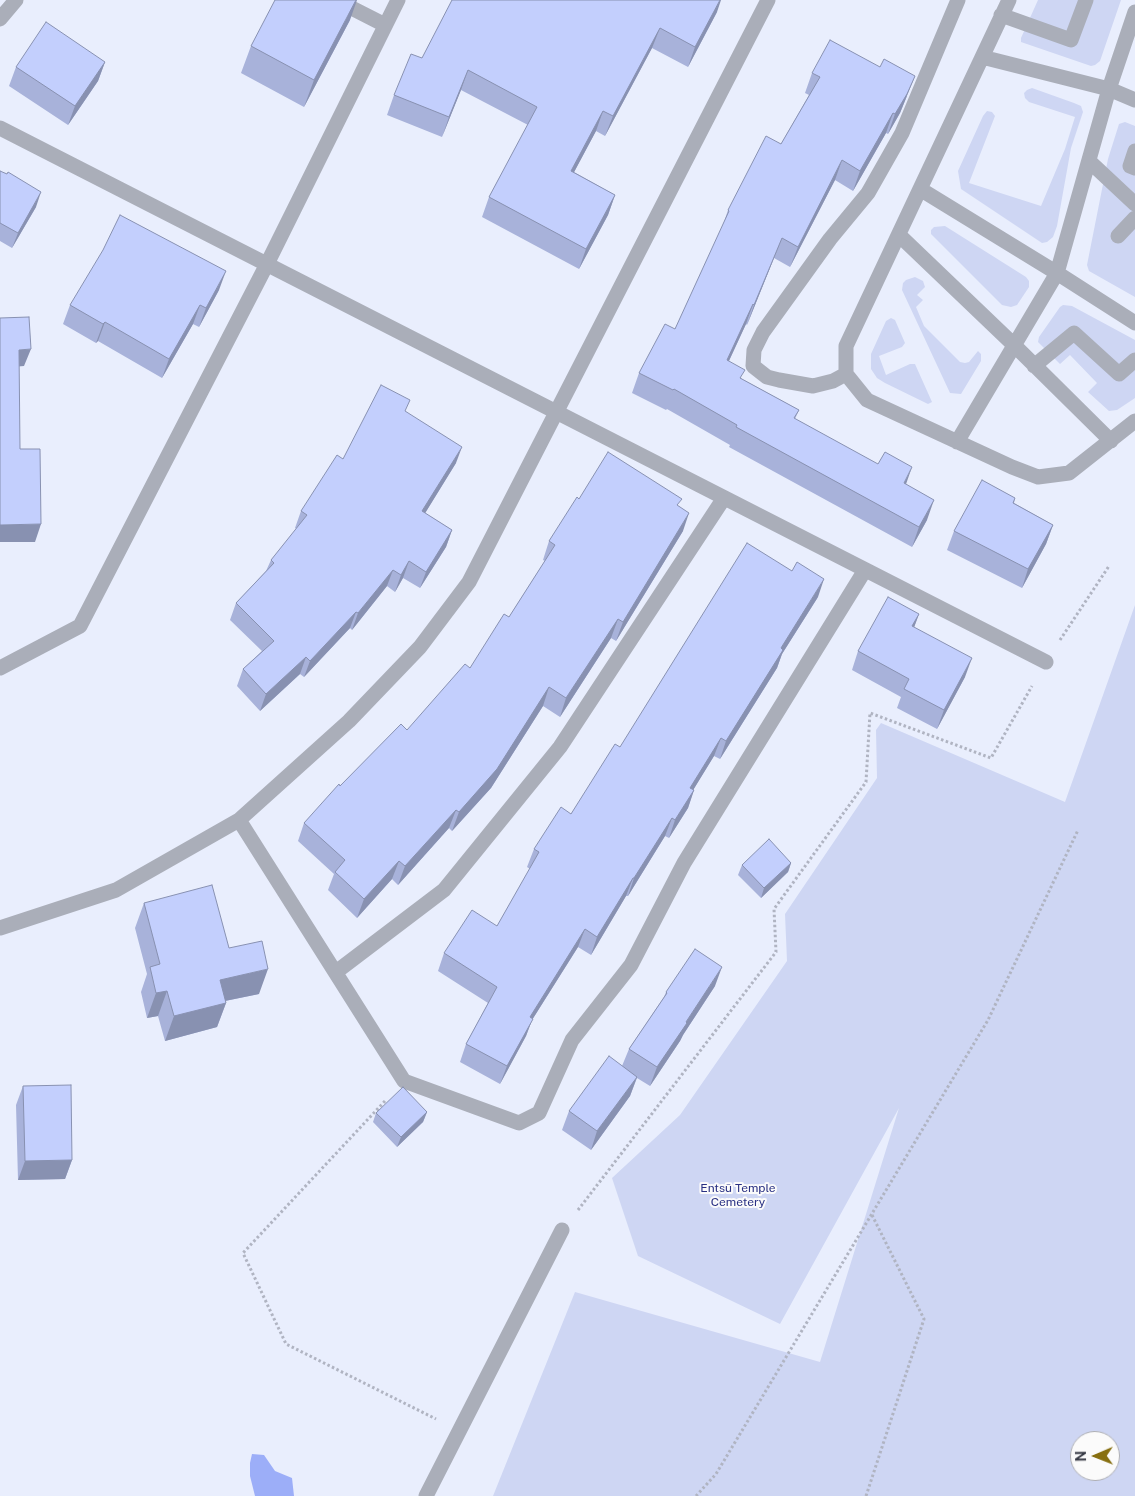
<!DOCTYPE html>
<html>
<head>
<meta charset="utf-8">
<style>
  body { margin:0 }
  #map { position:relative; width:1135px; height:1496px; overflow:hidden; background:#e9eefd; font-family:"Public Sans",sans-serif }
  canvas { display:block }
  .north { position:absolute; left:1070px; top:1431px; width:50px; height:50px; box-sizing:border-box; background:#fbfbfb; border:1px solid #adaeb3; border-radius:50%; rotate:269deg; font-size:14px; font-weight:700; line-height:20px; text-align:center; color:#383b46 }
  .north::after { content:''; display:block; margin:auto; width:18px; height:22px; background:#876f10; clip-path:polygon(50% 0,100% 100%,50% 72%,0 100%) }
</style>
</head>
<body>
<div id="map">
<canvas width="1135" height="1496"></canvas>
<div class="north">N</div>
</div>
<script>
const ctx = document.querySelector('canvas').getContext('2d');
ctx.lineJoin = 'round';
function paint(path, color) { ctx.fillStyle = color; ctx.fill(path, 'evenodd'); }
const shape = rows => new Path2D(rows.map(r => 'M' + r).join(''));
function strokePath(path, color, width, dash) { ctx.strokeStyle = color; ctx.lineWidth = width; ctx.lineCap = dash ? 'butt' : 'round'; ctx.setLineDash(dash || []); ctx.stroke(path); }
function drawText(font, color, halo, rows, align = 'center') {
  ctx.font = font + ' "Public Sans",sans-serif'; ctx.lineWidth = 4; ctx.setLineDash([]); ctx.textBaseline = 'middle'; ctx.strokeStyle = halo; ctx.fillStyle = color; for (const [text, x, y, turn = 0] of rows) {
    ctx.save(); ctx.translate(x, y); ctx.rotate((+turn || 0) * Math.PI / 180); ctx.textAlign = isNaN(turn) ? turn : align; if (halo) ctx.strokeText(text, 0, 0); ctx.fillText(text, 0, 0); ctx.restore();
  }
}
paint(shape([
  [1038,0,1121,0,1100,61,1095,65,1091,66,1021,42,1021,38],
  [1032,88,1074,103,1081,106,1083,112,1071,148,1057,226,1053,237,1047,242,1042,243,961,189,958,171,983,116,987,111,992,112,995,116,969,183,1041,206,1065,149,1075,117,1029,102,1025,98,1024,93,1027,90],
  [1125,122,1135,126,1135,297,1089,271,1087,265,1108,159,1119,124],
  [945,226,1026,277,1029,281,1029,287,1017,305,1011,307,1002,305,931,234,931,230,934,227],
  [915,277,923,281,925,287,917,295,923,300,916,307,924,326,960,362,965,363,969,362,978,351,981,354,981,361,961,394,950,393,902,290,903,283,906,280],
  [1063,305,1072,306,1135,340,1135,398,1117,410,1109,411,1088,392,1097,383,1070,355,1060,364,1038,342,1039,337,1060,307],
  [891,318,895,320,905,343,902,347,879,356,886,375,910,364,915,364,932,402,928,404,885,383,877,378,871,369,871,354,886,321],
  [1135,605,1135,1496,493,1496,575,1292,820,1362,899,1108,780,1324,638,1256,612,1178,680,1115,787,961,785,914,877,778,876,730,881,723,1065,802],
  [1080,1441,1110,1441,1110,1471,1080,1471]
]), '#ced6f3');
paint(shape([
  [252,1454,264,1455,275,1471,292,1478,294,1496,255,1496,250,1476,250,1463]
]), '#9caef8');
strokePath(shape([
  [1060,640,1109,566],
  [385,1101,243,1253,286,1344,436,1419],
  [578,1210,776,952,774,909,866,782,870,713,991,758,1032,686],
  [696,1496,716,1474,988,1020,1078,830],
  [866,1496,924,1319,872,1215]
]), '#b0b4c2', 3, [2.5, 2.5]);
strokePath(shape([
  [336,0,385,25],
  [958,0,902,133,868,193,830,239,763,332,754,350,753,366,767,377,779,380,813,386,833,381,846,374,867,400,1012,467,1038,477,1069,473,1135,421],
  [1001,15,1071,40,1086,0],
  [0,19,16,0],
  [982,57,1109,89,1135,100],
  [0,128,1046,662],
  [1135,151,1130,166,1135,168],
  [1089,161,1135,204],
  [920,189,1057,273,1135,323],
  [899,235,1015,346,1111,441],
  [1118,236,1135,218],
  [1034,366,1074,333,1119,374,1135,360],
  [846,374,846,346,1009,0],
  [957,442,1057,273,1109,89,1135,12],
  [0,668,80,626,267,264,398,0],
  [239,820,404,1081,519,1123,539,1113,572,1040,631,965,684,863,865,570],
  [0,928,116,890,239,820,349,721,420,647,469,582,768,0],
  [336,972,444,890,560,747,724,498],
  [426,1496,562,1230]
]), '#aaaeb9', 15);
paint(shape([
  [717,12,688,67,652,48,605,136,596,131,574,172,615,195,608,215,579,269,482,217,489,197,528,125,461,90,442,137,387,115,394,95,422,58],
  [350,20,304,107,241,73,251,46],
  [105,62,98,81,68,125,9,86,16,67],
  [812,73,907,96,900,113,888,134,886,133,853,191,835,180,790,267,774,258,747,325,746,324,729,361,742,379,799,410,795,419,906,485,927,520,912,547,729,447,730,445,667,409,666,410,632,393,639,373,675,329,722,228,728,210,781,144,809,95,805,93],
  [0,171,36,207,12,248,0,241],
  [219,290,199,327,193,324,162,378,98,341,96,343,63,324,70,305],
  [406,412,456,463,425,513,452,530,446,547,420,588,403,578,395,592,387,586,352,630,350,628,304,677,300,674,260,711,237,686,243,669,262,651,230,620,236,603,266,571,271,560,297,529,295,528,301,511,343,459],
  [1015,498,1014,503,1053,525,1046,544,1022,588,947,550,954,531],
  [579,499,679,506,683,531,616,641,611,638,560,717,543,706,491,788,452,831,449,828,398,885,392,879,357,918,328,890,334,874,298,841,304,823,340,786,407,730,470,668,509,617,545,561,543,560,549,541],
  [818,597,782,654,777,668,720,759,714,756,693,790,694,790,688,808,669,838,665,836,628,896,626,896,591,955,578,947,532,1020,526,1036,500,1084,460,1062,466,1044,488,1003,438,971,444,953,497,926,530,869,527,867,534,849,571,814,620,747],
  [919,614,914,627,965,677,937,729,897,708,901,697,852,670,858,651],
  [791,863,788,872,761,898,738,875,742,865],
  [144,903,229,948,259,994,225,1001,226,1003,217,1027,165,1041,158,1016,147,1018,141,992,147,974,135,928],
  [715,986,683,1035,680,1041,650,1086,637,1078,630,1096,591,1150,562,1130,569,1111,622,1066,629,1049,664,997,666,992],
  [23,1086,72,1160,65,1179,18,1180,16,1105],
  [427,1112,423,1122,397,1147,373,1122,376,1113]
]), '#a8b2da');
paint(shape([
  [356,0,357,0,350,20,304,107,314,80],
  [720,0,721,0,717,12,688,67,695,47],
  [660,28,652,48,605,136,613,116],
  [105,62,98,81,68,125,75,106],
  [468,70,461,90,442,137,449,117],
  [915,76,900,113,888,134,895,114],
  [603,111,596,131,564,191,571,171],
  [893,113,886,133,853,191,860,171],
  [842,160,835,180,790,267,798,247],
  [41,192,36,207,12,248,18,233],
  [615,195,608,215,579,269,586,249],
  [782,238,774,258,747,325,754,305],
  [226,271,219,290,199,327,206,308],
  [753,304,746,324,720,380,727,360],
  [200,305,193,324,162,378,169,359],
  [105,322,98,341,96,343,103,324],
  [31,349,24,366,12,367,19,350],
  [462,447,456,463,416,528,422,511],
  [912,467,905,487,904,483],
  [934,500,927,520,912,547,919,527],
  [689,513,683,531,616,641,623,622],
  [41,524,35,542,0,542,0,525],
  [1053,525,1046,544,1022,588,1028,569],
  [452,530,446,547,420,588,426,572],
  [409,561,403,578,395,592,401,575],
  [393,570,387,586,352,630,358,613],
  [824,579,818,597,782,654,777,668,720,759,726,741,781,648],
  [356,612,350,628,304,677,310,661],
  [919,614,912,633,912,626],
  [618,619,611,638,560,717,566,698],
  [306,657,300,674,260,711,266,694],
  [972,658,965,677,937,729,944,710],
  [549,687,543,706,491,788,452,831,459,812],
  [721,738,714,756,684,805,690,788],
  [694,790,688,808,669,838,675,820],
  [456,810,449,828,398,885,405,866],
  [672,818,665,836,628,896,634,878],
  [399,861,392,879,357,918,364,899],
  [791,863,788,872,761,898,764,888],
  [633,878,626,896,591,955,597,937],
  [585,929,578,947,532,1020,526,1036,500,1084,507,1066,530,1017],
  [722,967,715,986,683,1035,680,1041,650,1086,657,1067],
  [268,969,259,994,210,1004,220,980],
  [167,991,158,1016,147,1018,156,993],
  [226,1003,217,1027,165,1041,174,1016],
  [637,1077,630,1096,591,1150,597,1131],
  [427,1112,423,1122,397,1147,401,1137],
  [72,1160,65,1179,18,1180,25,1161]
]), '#8891b1');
const building = shape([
  [275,0,356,0,314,80,251,46,275,0],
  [452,0,720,0,695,47,660,28,613,116,603,111,571,171,615,195,586,249,489,197,537,107,468,70,449,117,394,95,411,54,422,58,452,0],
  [46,22,105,62,75,106,16,67,46,22],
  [830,40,880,67,884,59,915,76,907,94,895,114,893,113,860,171,842,160,798,247,782,238,754,305,753,304,727,360,745,370,740,378,799,410,794,418,878,464,885,452,912,467,904,483,934,500,919,527,736,427,737,425,674,389,673,390,639,373,665,324,675,329,729,211,728,210,766,136,781,144,820,77,812,73,830,40],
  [0,171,7,174,8,172,41,192,18,233,0,223,0,171],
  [120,215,226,271,206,308,200,305,169,359,105,322,103,324,70,305,103,250,120,215],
  [29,317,31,349,19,350,20,449,40,449,41,524,0,525,0,318,29,317],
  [381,385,410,400,405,411,462,447,422,511,452,530,426,572,409,561,401,575,393,570,358,613,356,612,310,661,306,657,266,694,243,669,274,641,236,603,274,563,271,560,307,515,301,511,337,455,343,459,381,385],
  [608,452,682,499,677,505,689,513,623,622,618,619,566,698,549,687,497,769,459,812,456,810,405,866,399,861,364,899,335,872,345,860,304,823,339,784,340,786,401,724,407,730,465,664,470,668,504,614,509,617,555,545,549,541,577,497,579,499,608,452],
  [982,480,1015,498,1013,503,1053,525,1028,569,954,531,982,480],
  [747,543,792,571,797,562,824,579,781,648,783,650,726,741,721,738,690,788,694,790,675,820,672,818,634,878,633,878,597,937,585,929,530,1017,533,1019,507,1066,466,1044,497,987,444,953,472,910,497,926,539,852,534,849,561,807,571,814,615,744,620,747,747,543],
  [888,597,919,614,912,626,972,658,944,710,904,689,909,679,858,651,888,597],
  [769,839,791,863,764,888,742,865,769,839],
  [212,885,229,948,262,941,268,969,220,980,226,1003,174,1016,167,991,156,993,150,967,160,964,144,903,212,885],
  [695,949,722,967,686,1022,687,1023,657,1067,629,1049,667,993,666,992,695,949],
  [609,1056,637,1077,597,1131,569,1111,609,1056],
  [71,1085,72,1160,25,1161,23,1086,71,1085],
  [403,1087,427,1112,401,1137,376,1113,403,1087]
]);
paint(building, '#c3cffd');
strokePath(building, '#8891b1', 1);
drawText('12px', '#293083', '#fbfbfb', [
  ["Entsū Temple",738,1188],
  ["Cemetery",738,1202]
]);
</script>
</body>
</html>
